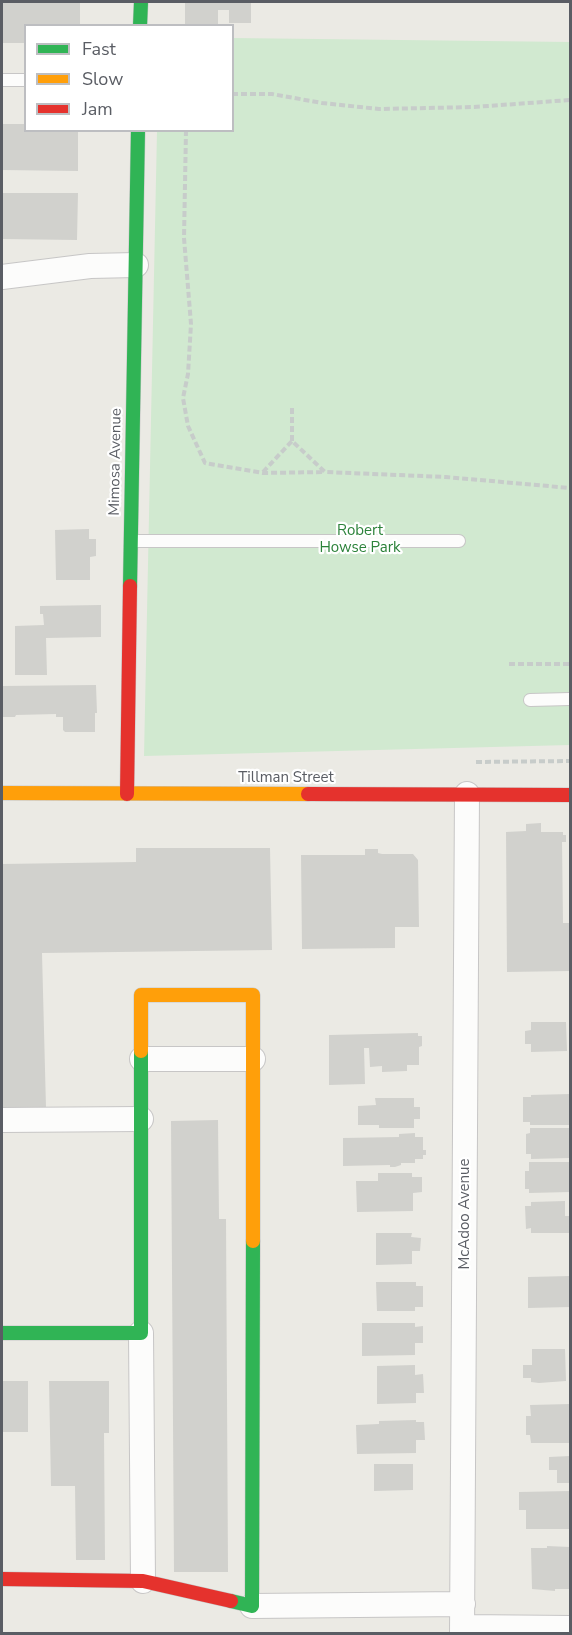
<!DOCTYPE html>
<html>
<head>
<meta charset="utf-8">
<style>
  body { margin:0 }
  #map { position:relative; width:572px; height:1635px; overflow:hidden; background:#ebeae4; font-family:"Nunito Sans",sans-serif }
  canvas { display:block }
  .frame { position:absolute; inset:0; border:3px solid #5a5d64; pointer-events:none }
  .legend { position:absolute; left:24px; top:24px; width:210px; height:108px; box-sizing:border-box; background:#fff; border:2px solid #bdbec1; margin:0; padding:8px 10px; list-style:none; font-size:18px; color:#5a5d64 }
  .legend li { display:flex; align-items:center; gap:12px; height:30px }
  .legend b { width:30px; border:2px solid #bdbec1 }
</style>
</head>
<body>
<div id="map">
<canvas width="572" height="1635"></canvas>
<div class="frame"></div>
<ul class="legend">
<li><b style="height:8px;background:#30b455"></b>Fast</li>
<li><b style="height:8px;background:#ff9f0a"></b>Slow</li>
<li><b style="height:8px;background:#e5322d"></b>Jam</li>
</ul>
</div>
<script>
const ctx = document.querySelector('canvas').getContext('2d');
ctx.lineJoin = 'round';
function paint(path, color) { ctx.fillStyle = color; ctx.fill(path, 'evenodd'); }
const shape = rows => new Path2D(rows.map(r => 'M' + r).join(''));
function strokePath(path, color, width, dash) { ctx.strokeStyle = color; ctx.lineWidth = width; ctx.lineCap = dash ? 'butt' : 'round'; ctx.setLineDash(dash || []); ctx.stroke(path); }
function drawText(font, color, halo, rows, align = 'center') {
  ctx.font = font + ' "Nunito Sans",sans-serif'; ctx.lineWidth = 4.5; ctx.setLineDash([]); ctx.textBaseline = 'middle'; ctx.strokeStyle = halo; ctx.fillStyle = color; for (const [text, x, y, turn = 0] of rows) {
    ctx.save(); ctx.translate(x, y); ctx.rotate((+turn || 0) * Math.PI / 180); ctx.textAlign = isNaN(turn) ? turn : align; if (halo) ctx.strokeText(text, 0, 0); ctx.fillText(text, 0, 0); ctx.restore();
  }
}
paint(shape([
  [233,38,570,42,570,745,144,756,157,131,232,130]
]), '#d1e9d0');
paint(shape([
  [2,2,80,2,80,26,26,26,26,43,2,43],
  [185,2,251,2,251,23,229,23,229,10,218,10,218,25,185,25],
  [2,124,26,124,26,130,78,130,78,171,2,170],
  [2,193,78,193,77,240,2,239],
  [89,529,89,539,96,539,96,556,90,557,90,580,56,580,55,530],
  [101,605,101,637,46,638,47,675,15,675,15,626,44,625,43,614,40,614,40,606],
  [96,685,97,713,95,713,95,732,65,732,63,730,63,717,56,717,56,714,16,715,15,717,2,717,2,686],
  [541,823,541,832,563,832,563,835,566,835,566,842,562,842,563,923,570,923,570,971,507,972,506,832,526,831,526,824],
  [136,848,270,848,272,950,42,953,46,1108,2,1109,2,864,136,862],
  [365,849,378,849,378,853,382,854,413,854,418,860,419,927,395,927,395,948,302,949,301,855,365,855],
  [531,1022,566,1022,567,1051,531,1052,531,1044,525,1044,525,1031,531,1030],
  [418,1033,418,1036,422,1036,422,1046,419,1047,419,1065,407,1065,407,1071,382,1072,382,1066,370,1067,369,1048,364,1048,365,1084,329,1085,329,1035],
  [570,1094,570,1125,530,1125,530,1122,523,1122,523,1097,531,1097,531,1095],
  [375,1098,414,1098,414,1107,420,1107,420,1119,414,1119,414,1128,379,1128,379,1125,358,1125,358,1106,376,1105],
  [218,1120,219,1219,226,1219,228,1572,174,1572,171,1121],
  [530,1128,570,1128,570,1158,531,1159,531,1154,526,1154,526,1134,530,1133],
  [415,1133,415,1137,423,1137,423,1150,426,1150,426,1155,423,1155,423,1159,415,1159,415,1163,401,1163,401,1165,395,1167,390,1167,390,1165,343,1166,343,1138,399,1137,399,1134],
  [529,1162,570,1162,570,1192,529,1193,529,1189,525,1189,525,1171,529,1171],
  [378,1173,412,1173,412,1177,422,1177,422,1192,413,1193,413,1211,357,1212,356,1181,378,1181],
  [565,1201,565,1216,570,1216,570,1233,531,1233,531,1228,526,1229,525,1206,531,1206,531,1202],
  [376,1233,412,1233,411,1237,421,1238,420,1251,412,1251,412,1264,376,1265],
  [570,1276,570,1307,528,1308,528,1277],
  [376,1282,416,1282,416,1286,423,1286,423,1307,415,1307,415,1311,377,1311],
  [362,1323,415,1323,415,1327,423,1326,423,1343,415,1343,415,1355,362,1356],
  [532,1349,565,1349,566,1381,539,1383,531,1382,531,1378,523,1378,523,1365,532,1365],
  [415,1365,415,1375,423,1374,424,1393,416,1393,416,1403,377,1404,377,1366],
  [2,1381,28,1381,28,1432,2,1432],
  [49,1381,109,1381,109,1433,104,1433,105,1560,76,1560,75,1486,51,1486],
  [570,1404,570,1443,531,1443,530,1435,526,1435,526,1416,531,1416,530,1405],
  [416,1420,416,1422,424,1422,425,1440,416,1440,416,1453,357,1454,356,1425,379,1424,379,1421],
  [570,1456,570,1483,557,1483,557,1470,549,1470,549,1457],
  [374,1464,413,1464,413,1490,374,1491],
  [570,1491,570,1529,526,1529,526,1510,519,1510,519,1492],
  [547,1546,570,1547,570,1589,555,1589,555,1591,532,1589,531,1548,547,1548]
]), '#d1d1cd');
const lane = shape([
  [2,80,26,80],
  [133,541,459,541],
  [530,700,570,699]
]);
const street = shape([
  [2,277,90,266,136,265],
  [142,1059,253,1059],
  [2,1120,141,1119],
  [141,1333,143,1581],
  [252,1606,463,1604],
  [463,1627,570,1628],
  [462,1634,467,794]
]);
const fast = shape([
  [140,26,141,2],
  [130,586,138,130],
  [2,1333,141,1333,141,1051],
  [231,1601,252,1606,253,1241]
]);
const slow = shape([
  [2,793,308,794],
  [141,1051,141,995,253,995,253,1241]
]);
const jam = shape([
  [127,794,130,586],
  [308,794,570,795],
  [2,1579,143,1581,231,1601]
]);
strokePath(lane, '#c7c6c6', 14);
strokePath(street, '#c7c6c6', 26);
strokePath(fast, '#c7c7c7', 15);
strokePath(slow, '#c7c7c7', 15);
strokePath(jam, '#c7c7c7', 15);
strokePath(shape([
  [232,94,272,94,322,103,379,109,474,107,570,100],
  [186,130,184,238,191,324,188,374,183,398,188,426,205,463,263,473,325,472],
  [292,441,292,407],
  [263,472,292,441,325,472,446,477,570,488],
  [509,664,570,664],
  [476,762,570,761]
]), '#c7ccca', 4, [6, 3]);
strokePath(lane, '#fcfcfb', 12);
strokePath(street, '#fcfcfb', 24);
strokePath(fast, '#30b455', 14);
strokePath(slow, '#ff9f0a', 14);
strokePath(jam, '#e5322d', 14);
drawText('15px', '#5a5d64', '#fff', [
  ["Mimosa Avenue",116,462,-89],
  ["Tillman Street",286,778],
  ["McAdoo Avenue",465,1214,-90]
]);
drawText('15px', '#2c823a', '#fff', [
  ["Robert",360,531],
  ["Howse Park",360,548]
]);
</script>
</body>
</html>
